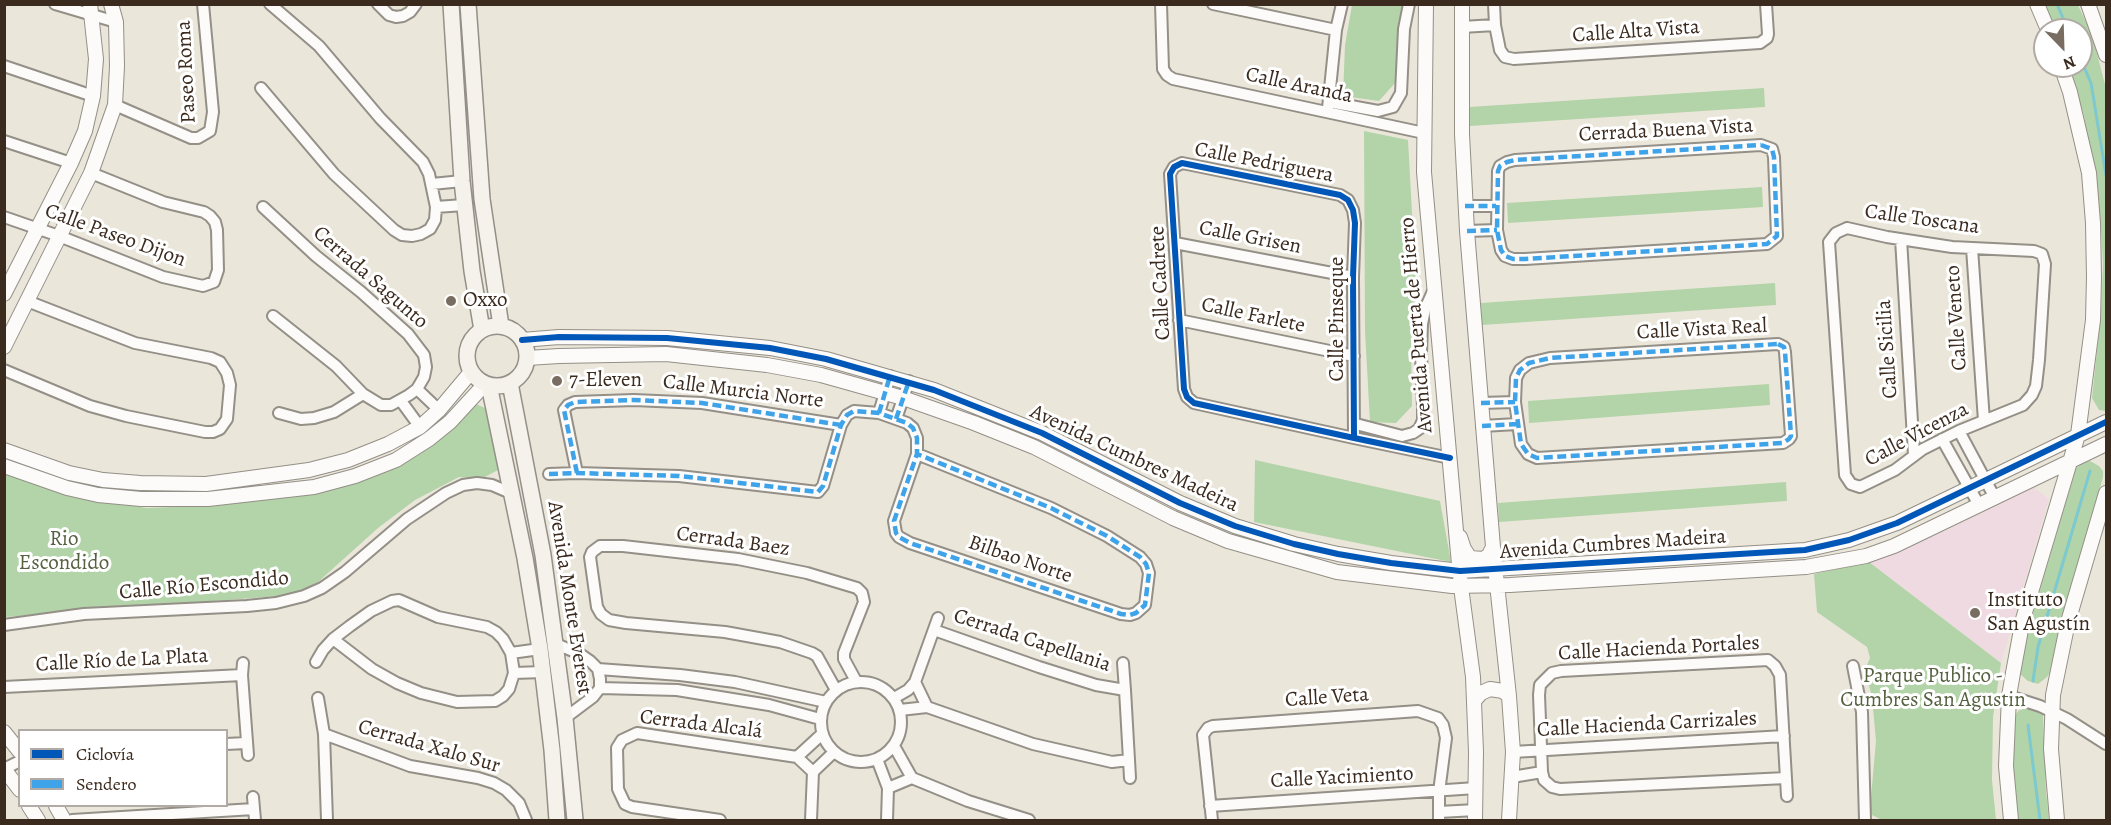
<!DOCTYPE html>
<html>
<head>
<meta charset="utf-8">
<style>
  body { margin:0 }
  #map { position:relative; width:2111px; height:825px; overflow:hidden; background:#ebe6da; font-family:Alegreya,serif }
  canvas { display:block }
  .frame { position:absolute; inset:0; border:6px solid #3b2a1e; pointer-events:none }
  .legend { position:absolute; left:18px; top:729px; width:210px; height:78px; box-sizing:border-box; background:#fff; border:2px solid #b1aaa5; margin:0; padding:8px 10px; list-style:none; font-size:18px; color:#3b2a1e }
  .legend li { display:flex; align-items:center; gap:12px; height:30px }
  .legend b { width:30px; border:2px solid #b1aaa5 }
  .north { position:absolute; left:2033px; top:18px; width:60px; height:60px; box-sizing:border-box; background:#fff; border:2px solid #b1aaa5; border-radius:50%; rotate:157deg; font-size:16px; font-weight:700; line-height:24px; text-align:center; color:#3b2a1e }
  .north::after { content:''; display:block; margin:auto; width:21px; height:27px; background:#796c60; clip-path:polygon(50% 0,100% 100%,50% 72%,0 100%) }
</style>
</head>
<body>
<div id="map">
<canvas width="2111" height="825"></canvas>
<div class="frame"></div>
<ul class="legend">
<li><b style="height:8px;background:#0057b8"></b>Ciclovía</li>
<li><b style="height:8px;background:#3fa3ea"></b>Sendero</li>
</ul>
<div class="north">N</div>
</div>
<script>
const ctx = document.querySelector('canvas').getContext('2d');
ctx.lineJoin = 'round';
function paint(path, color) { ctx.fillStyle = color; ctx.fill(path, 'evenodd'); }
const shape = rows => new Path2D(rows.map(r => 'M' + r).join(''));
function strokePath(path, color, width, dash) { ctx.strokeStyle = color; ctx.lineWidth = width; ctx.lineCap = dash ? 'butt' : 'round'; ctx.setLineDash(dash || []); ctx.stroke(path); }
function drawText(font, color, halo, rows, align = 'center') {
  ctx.font = font + ' Alegreya,serif'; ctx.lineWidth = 6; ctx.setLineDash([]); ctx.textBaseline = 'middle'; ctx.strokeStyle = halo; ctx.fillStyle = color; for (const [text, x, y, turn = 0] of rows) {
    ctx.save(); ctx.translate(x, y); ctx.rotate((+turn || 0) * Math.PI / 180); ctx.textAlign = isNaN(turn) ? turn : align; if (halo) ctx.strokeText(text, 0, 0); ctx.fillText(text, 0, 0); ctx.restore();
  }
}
paint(shape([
  [2033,487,2049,499,2001,663,1869,562,1947,530]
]), '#eedae0');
paint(shape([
  [1352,5,1403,5,1399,21,1395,83,1379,101,1343,96,1345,45],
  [2044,5,2078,5,2092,35,2106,88,2106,411,2099,410,2092,398,2101,312,2103,264,2101,229,2084,115,2067,66,2081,66,2081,30,2054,30],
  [1764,88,1765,107,1470,126,1469,107],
  [1364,131,1408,140,1416,286,1411,342,1412,406,1396,423,1370,422,1365,331],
  [1762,187,1763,207,1508,223,1507,203],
  [1775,283,1776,305,1482,325,1481,303],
  [1769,384,1770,405,1529,423,1528,401],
  [476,404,487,409,501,454,498,470,481,479,459,477,415,500,378,528,318,582,292,595,5,617,4,471,78,495,146,508,224,505,318,492,353,484,387,467,419,448],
  [1255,460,1440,501,1451,562,1254,522],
  [2090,461,2099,466,2103,471,2103,477,2067,607,2051,671,2047,677,2038,684,2028,681,2021,675,2021,664,2029,627,2076,468,2084,462],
  [1786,482,1787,501,1499,522,1498,503],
  [1869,562,2001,663,1993,717,1992,780,1996,820,1882,820,1872,815,1870,808,1876,741,1872,697,1865,670,1870,658,1867,647,1817,612,1814,574],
  [2026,707,2035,708,2043,715,2046,792,2049,820,2017,820,2011,753,2013,719,2018,711]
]), '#b2d4a8');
strokePath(shape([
  [2057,4,2068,30],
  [2081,60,2091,83,2106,175],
  [2033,681,2038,647,2090,471],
  [2028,725,2040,820]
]), '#7ec9d0', 3);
const minor = shape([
  [55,4,116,22],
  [378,4,389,15,396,17,403,16,410,12,416,4],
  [1161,4,1163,69,1167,75,1173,79,1424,133],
  [1213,4,1336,30],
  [1494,4,1495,25,1500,50,1505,57,1514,59,1760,43,1767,38,1768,34,1766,4],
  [1462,27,1495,25],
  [4,66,93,96],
  [261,88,334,174,394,230,402,235,412,236,421,234,430,229,435,220,436,207,429,174,423,162,380,118,319,46,270,4],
  [1329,102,1378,111,1393,107,1401,93,1404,29,1409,4],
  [115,105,191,138,198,138,210,131,213,112,203,4],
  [1328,108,1336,30,1342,4],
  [4,141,71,163],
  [1761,145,1772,149,1774,157,1777,236,1767,244,1525,259,1513,259,1505,256,1501,250,1497,230,1498,171,1500,166,1507,162,1515,160,1761,145],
  [432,184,462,181],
  [1465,206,1496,206],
  [263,207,316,256,361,292,408,334,424,355,426,367,424,377,417,389,409,395,391,405,381,405,363,394,336,366,273,316],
  [436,207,464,205],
  [4,217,59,236,163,277,203,286,214,282,218,270,217,230,215,222,210,216,204,212,163,202,91,173],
  [1847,228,1887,237,1952,247,2034,251,2042,254,2045,264,2039,360,2036,386,2032,395,2023,405,1959,431,1923,449,1895,470,1860,487,1851,484,1845,475,1829,242,1836,233,1847,228],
  [1467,231,1497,230],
  [1901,239,1914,455],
  [1175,243,1353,277],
  [1972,248,1984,421],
  [1179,320,1354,356],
  [1778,344,1784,347,1785,352,1791,436,1789,439,1783,443,1537,458,1528,454,1521,444,1515,402,1516,378,1520,370,1529,363,1550,358,1778,344],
  [4,370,90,406,126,416,205,432,213,432,220,429,227,419,230,385,227,373,220,362,211,358,135,343,27,301],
  [417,389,439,410],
  [401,401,420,427],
  [1481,403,1515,402],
  [279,413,301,419,314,418,334,412,363,394],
  [879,413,890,376],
  [896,419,909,381],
  [1356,424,1402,436,1413,433,1419,429,1423,420,1423,408,1421,353,1422,324,1425,309,1434,289],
  [1482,426,1517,424],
  [1959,431,1995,498],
  [1354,438,1353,277,1355,223,1353,210,1348,200,1340,195,1182,163,1174,167,1170,174,1184,389,1187,397,1194,403,1354,438,1450,458],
  [1942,439,1979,505],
  [577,473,564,410,568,405,575,402,634,400,702,403,841,425],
  [549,474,577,473,679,476,818,492,823,486,841,425,847,415,854,411,879,413,907,423,913,428,917,438,917,454,894,521,896,533,899,537,910,543,1121,614,1130,615,1136,613,1145,605,1149,573,1146,564,1140,557,1107,536,1051,508,917,454],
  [4,625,84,614,247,606,276,603,304,596,322,588,345,572,407,519,446,493,463,485,477,483,492,485,513,494],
  [556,644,580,654,590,661,598,669,600,679,600,688,593,697,565,718],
  [511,653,540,649],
  [316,662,323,650,333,639,350,626,371,611,392,601,399,600,438,617,487,627,496,632,503,639,511,653,514,673,509,689,503,696,495,701,457,702,421,693,397,683,372,669,333,639],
  [243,663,242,675,248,755],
  [1123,663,1125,690],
  [1853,666,1862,712,1865,820],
  [598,669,680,675,735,682,826,702],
  [514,673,543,672],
  '821 722a40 40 0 1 1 80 0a40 40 0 1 1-80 0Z',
  [915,682,927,707],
  [4,687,242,675],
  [600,688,677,690,769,705,820,719],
  [836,690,817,656,812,653,780,642,725,632,626,623,609,620,601,614,597,607,590,557,592,552,600,546,623,546,738,559,807,573,857,588,862,593,864,602,844,653,844,659,856,681],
  [2009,696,2040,706,2067,719,2106,744],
  [318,698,324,734,327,820],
  [894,698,908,690,915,682,938,618],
  [900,710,927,707,1033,744,1112,762,1129,760,1125,690,1096,685,1039,667,934,630],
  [324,734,410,766,478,778,494,783,506,790,519,803,526,820],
  [226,744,246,743],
  [894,746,912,778,968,801,1029,820],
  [1513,752,1784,736],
  [797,757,822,734],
  [877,759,888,788,887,820],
  [1129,760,1130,778],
  [4,769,20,761],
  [813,772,834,752],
  [1512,777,1542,772],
  [1786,778,1560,789,1552,787,1544,780,1542,772,1539,695,1540,685,1552,673,1561,671,1768,660,1775,666,1780,675,1787,796],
  [888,788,912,778],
  [253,797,255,820],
  [1210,806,1476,788],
  [1439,812,1476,810],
  [72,820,254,809],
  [720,820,632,807,625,804,618,789,617,748,622,740,637,733,797,757,813,772,811,820],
  [1212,820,1203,735,1208,728,1213,726,1418,711,1438,718,1443,725,1446,738,1439,792,1439,820]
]);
const tertiary = shape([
  [1426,4,1424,172,1461,587,1473,677,1476,752,1475,820],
  [1462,4,1462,134,1467,231,1493,547,1509,696,1513,752,1509,820],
  [2037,4,2048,30],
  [2088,4,2106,55],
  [4,294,71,163,85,131,93,96,96,59,90,4],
  [522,340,559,337,667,338,770,348,826,359,934,390,1042,433,1180,503,1235,526,1294,544,1338,554,1391,563,1460,571,1805,550,1849,540,1897,523,2106,422],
  [4,347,91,173,115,105,117,66,116,22,111,4],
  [527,358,559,356,666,354,767,365,821,375,903,398,974,423,1034,447,1173,518,1228,541,1337,572,1452,586,1510,585,1806,567,1866,556,1894,546,2106,444],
  [4,450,69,473,103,480,140,483,206,484,309,470,348,460,388,444,420,427,439,410,471,372],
  [4,466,67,488,98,495,141,499,208,499,314,487,355,476,396,460,429,439,450,422,485,384],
  [1460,537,1464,549,1470,558,1484,559,1489,555,1493,547],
  [1474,701,1481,693,1490,689,1503,691,1509,696],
  [4,732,20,752],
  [4,769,20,790],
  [29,806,38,820],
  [56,806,64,820],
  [2011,820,2006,766,2009,696,2013,673,2023,619,2078,435,2093,320,2094,277,2093,223,2089,173,2070,92,2061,66],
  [2057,820,2051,749,2053,695,2068,622,2106,493]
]);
const secondary = shape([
  [451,4,462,181,472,271,482,330],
  [468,4,482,199,501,326],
  '467 356a30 30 0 1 1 60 0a30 30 0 1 1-60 0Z',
  [510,383,543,555,565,718,575,820],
  [489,385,525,558,540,649,552,750,557,820]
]);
strokePath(minor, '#948f87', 14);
strokePath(tertiary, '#948f87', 16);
strokePath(secondary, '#948f87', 18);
strokePath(minor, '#fcfbf9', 10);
strokePath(tertiary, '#fcfbf9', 14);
strokePath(secondary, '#f5f2ec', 15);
strokePath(shape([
  [1761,145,1772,149,1774,157,1777,236,1767,244,1525,259,1513,259,1505,256,1501,250,1497,230,1498,171,1500,166,1507,162,1515,160,1761,145],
  [1465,206,1496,206],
  [1467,231,1497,230],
  [1778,344,1784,347,1785,352,1791,436,1789,439,1783,443,1537,458,1528,454,1521,444,1515,402,1516,378,1520,370,1529,363,1550,358,1778,344],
  [1481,403,1515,402],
  [879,413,890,376],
  [896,419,909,381],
  [1482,426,1517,424],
  [577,473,564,410,568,405,575,402,634,400,702,403,841,425],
  [549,474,577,473,679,476,818,492,823,486,841,425,847,415,854,411,879,413,907,423,913,428,917,438,917,454,894,521,896,533,899,537,910,543,1121,614,1130,615,1136,613,1145,605,1149,573,1146,564,1140,557,1107,536,1051,508,917,454]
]), '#3fa3ea', 4.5, [9, 4.5]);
strokePath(shape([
  [522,340,559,337,667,338,770,348,826,359,934,390,1042,433,1180,503,1235,526,1294,544,1338,554,1391,563,1460,571,1805,550,1849,540,1897,523,2106,422],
  [1354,438,1353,277,1355,223,1353,210,1348,200,1340,195,1182,163,1174,167,1170,174,1184,389,1187,397,1194,403,1354,438,1450,458]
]), '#0057b8', 6);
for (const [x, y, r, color] of [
  [451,301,6,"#796c60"],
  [557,381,6,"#796c60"],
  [1975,613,6,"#796c60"]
]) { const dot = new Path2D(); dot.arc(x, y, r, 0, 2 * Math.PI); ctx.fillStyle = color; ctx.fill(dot); strokePath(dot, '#fff', 2); }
drawText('21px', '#3b2a1e', '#fff', [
  ["Calle Alta Vista",1636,32,-4],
  ["Paseo Roma",187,72,-93],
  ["Calle Aranda",1299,86,12],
  ["Cerrada Buena Vista",1666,131,-3],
  ["Calle Pedriguera",1264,163,11],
  ["Calle Toscana",1922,220,8],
  ["Calle Paseo Dijon",115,236,20],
  ["Calle Grisen",1250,238,11],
  ["Cerrada Sagunto",370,278,41],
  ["Calle Cadrete",1161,283,-93],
  ["Calle Farlete",1253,316,12],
  ["Calle Veneto",1957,318,-94],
  ["Calle Pinseque",1338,319,-90],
  ["Avenida Puerta de Hierro",1417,325,-95],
  ["Calle Vista Real",1702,330,-3],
  ["Calle Sicilia",1888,349,-94],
  ["Calle Murcia Norte",743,392,7],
  ["Calle Vicenza",1917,435,-28],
  ["Avenida Cumbres Madeira",1134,459,25],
  ["Cerrada Baez",733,542,8],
  ["Avenida Cumbres Madeira",1613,545,-4],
  ["Bilbao Norte",1020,560,19],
  ["Calle Río Escondido",204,586,-5],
  ["Avenida Monte Everest",569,598,81],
  ["Cerrada Capellania",1032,641,18],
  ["Calle Hacienda Portales",1659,649,-3],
  ["Calle Río de La Plata",122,661,-3],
  ["Calle Veta",1327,698,-4],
  ["Cerrada Alcalá",701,725,7],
  ["Calle Hacienda Carrizales",1647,725,-3],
  ["Cerrada Xalo Sur",429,747,16],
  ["Calle Yacimiento",1342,778,-3]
]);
drawText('21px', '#3b2a1e', '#fff', [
  ["Oxxo",463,301],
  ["7-Eleven",569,381],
  ["Instituto",1987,601],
  ["San Agustín",1987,625]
], 'left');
drawText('21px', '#556140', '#fff', [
  ["Rio",64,540],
  ["Escondido",64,564],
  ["Parque Publico -",1933,677],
  ["Cumbres San Agustin",1933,701]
]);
</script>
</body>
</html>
